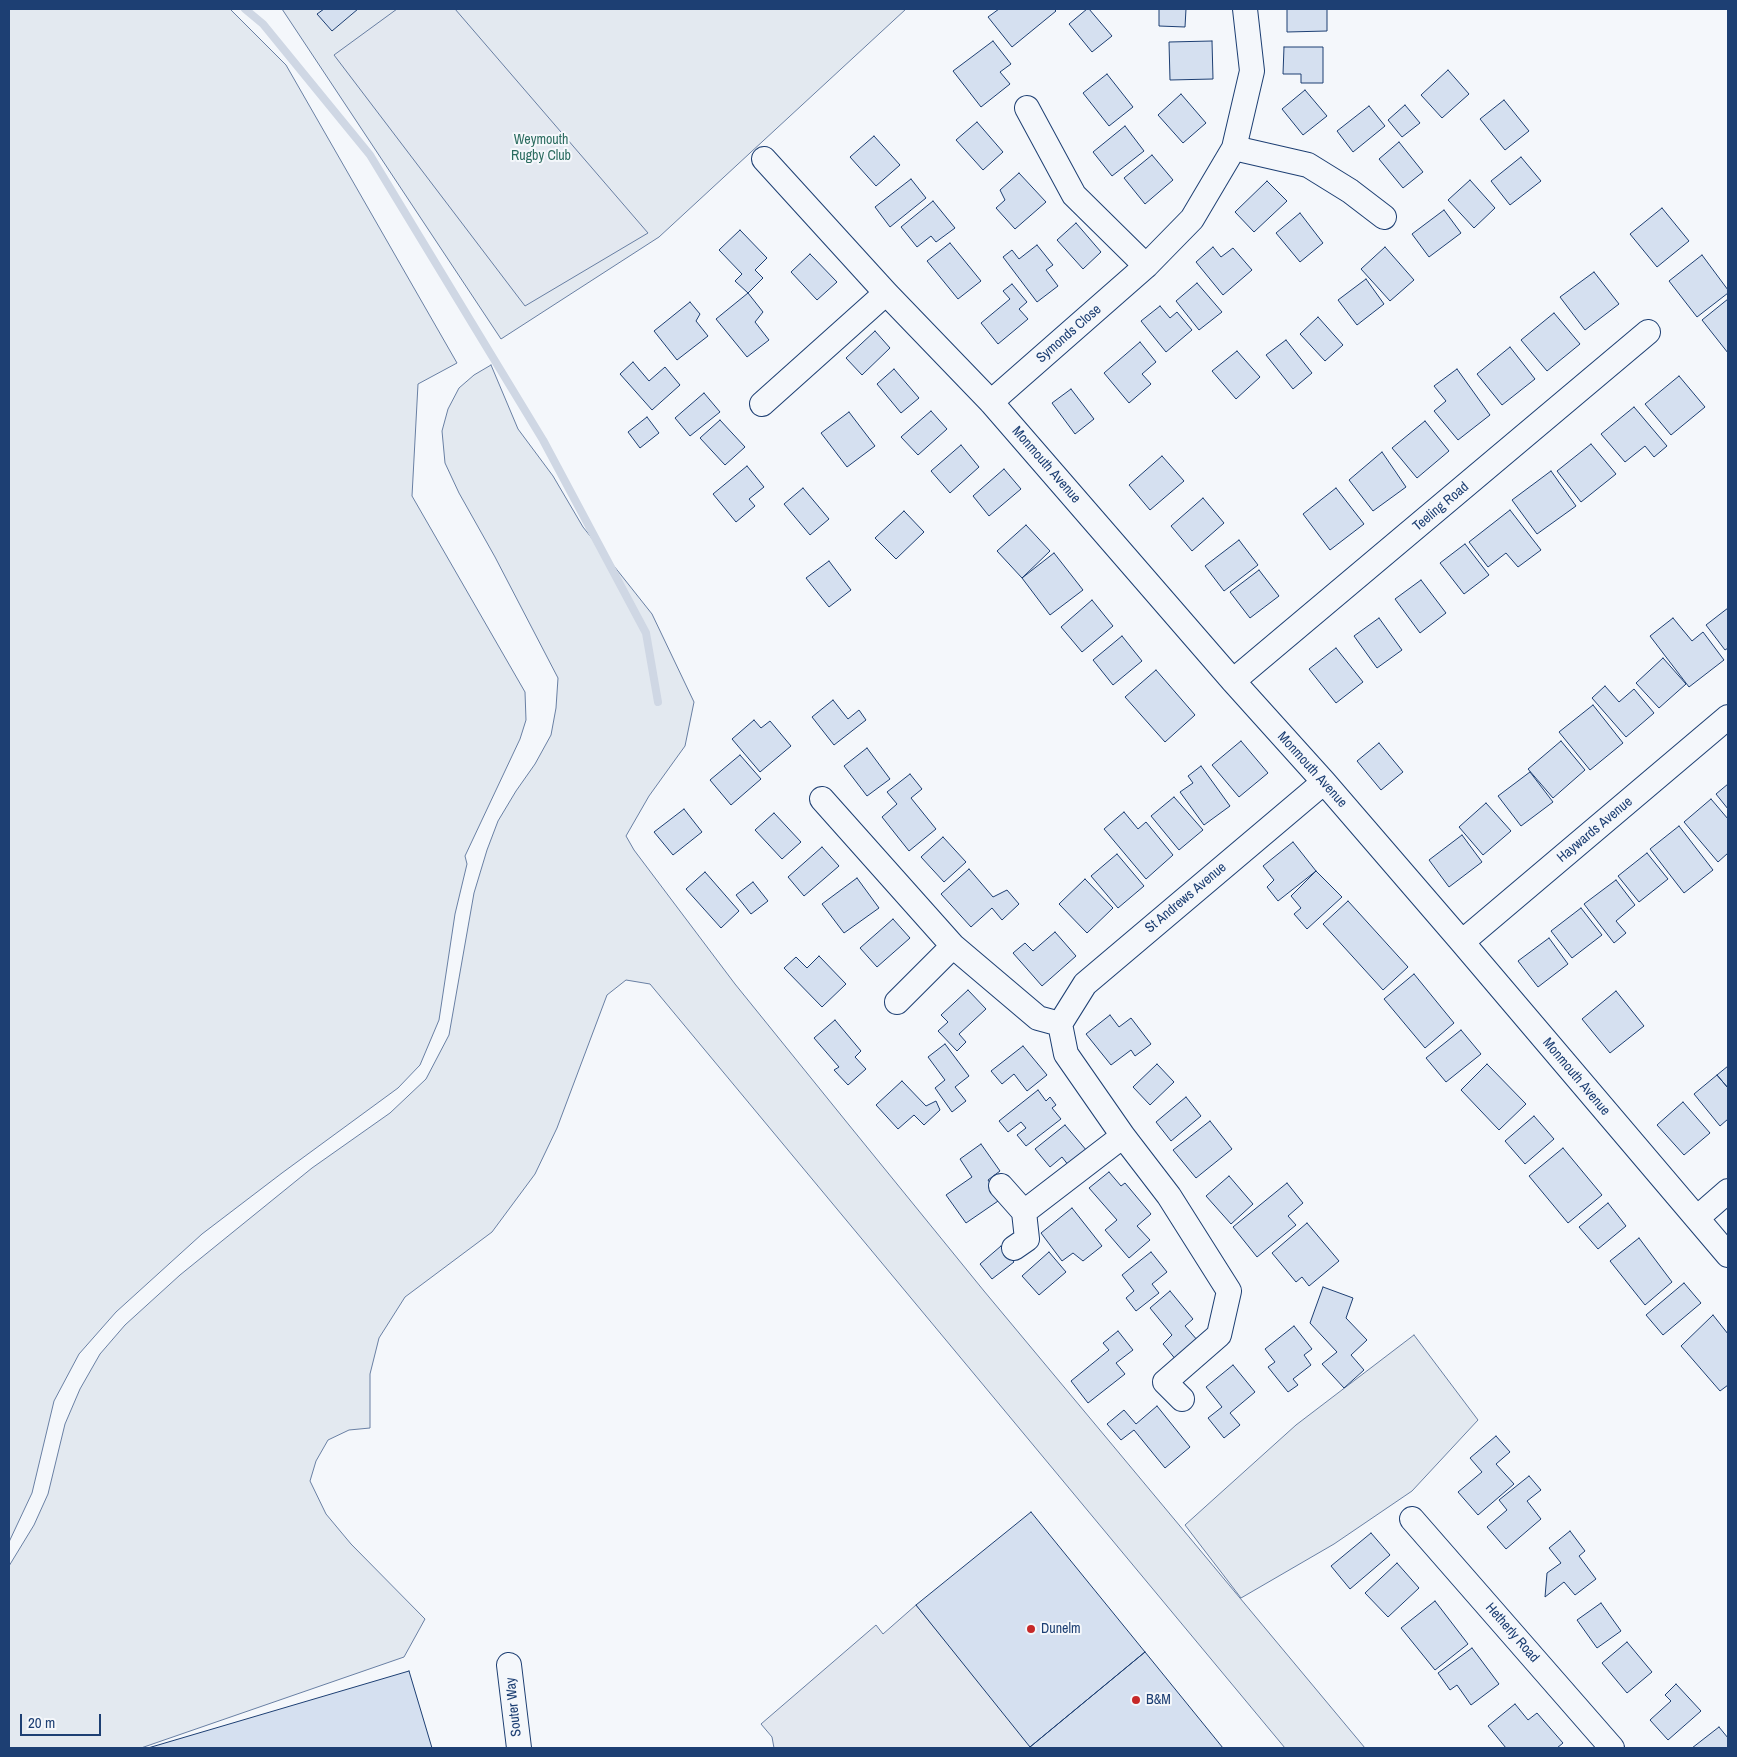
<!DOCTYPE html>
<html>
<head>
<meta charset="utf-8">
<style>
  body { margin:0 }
  #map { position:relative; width:1737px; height:1757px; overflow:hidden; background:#f4f7fb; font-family:"Archivo Narrow",sans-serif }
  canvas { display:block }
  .frame { position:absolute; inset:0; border:10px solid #1d3f73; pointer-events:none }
  .scale { position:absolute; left:20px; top:1714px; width:81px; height:22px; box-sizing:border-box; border:2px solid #1d3f73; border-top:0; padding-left:6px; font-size:15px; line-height:18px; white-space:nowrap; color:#1d3f73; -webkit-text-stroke:4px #f4f7fb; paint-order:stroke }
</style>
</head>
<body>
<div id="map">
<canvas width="1737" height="1757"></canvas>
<div class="frame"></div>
<div class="scale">20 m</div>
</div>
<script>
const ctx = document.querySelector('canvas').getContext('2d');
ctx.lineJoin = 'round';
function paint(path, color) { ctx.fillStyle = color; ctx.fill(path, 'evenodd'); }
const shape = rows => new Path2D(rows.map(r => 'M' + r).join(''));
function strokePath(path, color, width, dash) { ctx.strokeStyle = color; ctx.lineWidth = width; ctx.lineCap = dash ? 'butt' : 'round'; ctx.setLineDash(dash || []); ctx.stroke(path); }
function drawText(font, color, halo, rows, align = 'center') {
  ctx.font = font + ' "Archivo Narrow",sans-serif'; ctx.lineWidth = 4; ctx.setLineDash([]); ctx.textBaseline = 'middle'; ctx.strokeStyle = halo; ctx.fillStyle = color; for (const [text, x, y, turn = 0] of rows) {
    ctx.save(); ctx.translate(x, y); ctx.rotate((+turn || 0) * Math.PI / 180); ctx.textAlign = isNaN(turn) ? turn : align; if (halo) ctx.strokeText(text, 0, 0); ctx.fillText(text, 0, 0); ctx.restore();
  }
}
const green = shape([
  [9,9,230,9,286,65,457,363,418,384,412,496,525,692,526,720,520,739,465,856,467,864,455,914,439,1020,420,1065,398,1088,282,1173,202,1234,116,1312,79,1354,54,1401,32,1493,9,1542,9,9],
  [282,9,906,9,659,237,501,339,282,9],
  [491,365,518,429,553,476,583,527,652,614,694,702,685,746,649,796,626,836,634,850,735,984,849,1125,984,1291,1365,1748,1285,1748,650,984,626,980,607,995,557,1128,535,1174,492,1232,405,1297,379,1338,370,1374,370,1428,349,1430,328,1440,316,1461,310,1481,326,1514,351,1544,425,1619,404,1657,141,1748,9,1748,9,1566,34,1525,48,1494,65,1424,80,1389,100,1354,125,1325,180,1275,312,1168,390,1113,426,1079,449,1035,474,893,487,850,498,821,516,791,535,764,551,735,556,708,558,678,495,557,459,493,445,463,442,431,448,409,459,388,474,375,491,365],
  [1414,1335,1478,1420,1412,1491,1334,1544,1241,1598,1185,1525,1296,1425,1414,1335]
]);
paint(green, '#e3e9f0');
strokePath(green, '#687fa3', 1);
const parking = shape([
  [397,9,455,9,648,233,525,306,334,55,397,9],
  [916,1605,1033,1748,774,1748,772,1737,761,1724,876,1625,883,1634,916,1605]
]);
paint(parking, '#e3e8f0');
strokePath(parking, '#687fa3', 1);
strokePath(shape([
  [245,9,263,24,370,155,543,440,646,633,658,702]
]), '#cfd7e4', 8);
const building = shape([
  [324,9,358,9,332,31,317,14,324,9],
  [999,9,1054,9,1056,11,1012,47,988,17,999,9],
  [1087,9,1089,9,1112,36,1092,52,1069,24,1087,9],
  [1159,9,1186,9,1185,27,1159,26,1159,9],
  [1287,9,1327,9,1327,31,1287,32,1287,9],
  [993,41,1011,64,1000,72,1010,84,981,107,953,71,993,41],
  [1212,41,1213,79,1170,80,1169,42,1212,41],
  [1284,47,1323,47,1323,83,1301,83,1301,74,1283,74,1284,47],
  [1448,70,1469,94,1442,118,1421,95,1448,70],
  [1107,74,1133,107,1109,126,1083,93,1107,74],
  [1305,90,1327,116,1303,135,1282,109,1305,90],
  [1181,94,1206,123,1183,143,1158,115,1181,94],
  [1504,100,1529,131,1505,150,1480,119,1504,100],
  [1405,105,1420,123,1402,137,1388,120,1405,105],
  [1369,106,1385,126,1353,152,1337,131,1369,106],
  [977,122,1003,152,983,170,956,140,977,122],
  [1125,126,1144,151,1112,176,1093,152,1125,126],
  [874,136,900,165,876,186,850,157,874,136],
  [1399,142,1423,172,1403,188,1379,159,1399,142],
  [1152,155,1173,180,1145,204,1124,178,1152,155],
  [1521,157,1541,181,1510,205,1491,181,1521,157],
  [1019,173,1046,202,1015,229,996,208,1005,200,1000,190,1019,173],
  [911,179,926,198,890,227,875,207,911,179],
  [1470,180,1495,208,1474,228,1448,200,1470,180],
  [1267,181,1287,201,1254,232,1235,212,1267,181],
  [933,201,955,228,936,242,931,236,917,247,901,227,933,201],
  [1662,208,1689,241,1657,267,1630,234,1662,208],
  [1444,210,1461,233,1429,257,1412,234,1444,210],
  [1300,213,1323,243,1300,262,1276,233,1300,213],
  [1076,223,1101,252,1083,269,1057,240,1076,223],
  [740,230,767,258,755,270,763,278,748,293,735,281,742,274,719,250,740,230],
  [950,243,981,281,958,299,927,261,950,243],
  [1037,245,1053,265,1046,270,1058,286,1037,302,1003,257,1012,250,1019,259,1037,245],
  [1213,247,1221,257,1233,248,1252,270,1223,295,1196,262,1213,247],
  [1385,247,1414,280,1390,301,1361,269,1385,247],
  [810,254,837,282,817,300,791,272,810,254],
  [1702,255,1728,290,1728,293,1697,317,1669,281,1702,255],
  [1594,272,1619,304,1585,330,1560,297,1594,272],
  [1366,279,1384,304,1357,325,1338,300,1366,279],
  [1197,283,1222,312,1199,330,1176,301,1197,283],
  [1012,284,1027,302,1019,309,1028,319,998,344,981,323,1010,299,1003,291,1012,284],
  [748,293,763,312,755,322,769,340,747,357,716,319,748,293],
  [1728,299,1728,353,1702,320,1728,299],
  [690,302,700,314,696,321,708,336,677,360,654,331,690,302],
  [1160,306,1170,318,1177,312,1192,330,1166,352,1141,321,1160,306],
  [1554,313,1580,344,1547,371,1521,340,1554,313],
  [1318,317,1343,345,1325,361,1300,334,1318,317],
  [875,331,890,348,862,375,846,358,875,331],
  [1286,340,1312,373,1293,389,1266,355,1286,340],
  [1140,342,1156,362,1142,374,1151,384,1129,403,1104,373,1140,342],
  [1510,347,1535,379,1502,405,1477,374,1510,347],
  [1237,351,1260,377,1236,399,1212,371,1237,351],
  [633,362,649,381,665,367,680,385,652,410,620,374,633,362],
  [894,369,919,398,901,413,877,384,894,369],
  [1457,369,1490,415,1458,440,1434,411,1446,401,1434,386,1457,369],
  [1679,376,1705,407,1671,435,1645,404,1679,376],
  [1071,389,1094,419,1075,434,1052,403,1071,389],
  [704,393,720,412,690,436,675,418,704,393],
  [1634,407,1667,446,1654,457,1645,446,1625,462,1601,434,1634,407],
  [931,411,947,429,918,455,901,437,931,411],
  [849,412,875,446,847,467,821,433,849,412],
  [647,417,659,433,640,448,628,432,647,417],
  [720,420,745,447,725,465,700,438,720,420],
  [1425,421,1449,451,1417,478,1392,448,1425,421],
  [1591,444,1616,474,1581,502,1557,471,1591,444],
  [961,445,979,467,950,493,931,471,961,445],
  [1382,452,1406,487,1373,511,1349,480,1382,452],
  [1162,456,1184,481,1150,510,1129,485,1162,456],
  [747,466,764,487,749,499,755,506,736,522,713,494,747,466],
  [1004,469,1021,489,989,516,973,496,1004,469],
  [1551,471,1576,506,1537,534,1512,500,1551,471],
  [803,488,829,519,810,535,784,504,803,488],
  [1336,488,1364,524,1330,550,1303,514,1336,488],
  [1203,498,1224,523,1192,551,1171,526,1203,498],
  [1510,510,1541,550,1518,567,1506,553,1488,567,1469,542,1510,510],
  [904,511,924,532,896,559,875,538,904,511],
  [1026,525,1050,551,1022,578,997,551,1026,525],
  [1239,540,1258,565,1224,591,1205,566,1239,540],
  [1465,544,1489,575,1464,594,1440,563,1465,544],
  [1054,553,1083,590,1050,615,1022,578,1054,553],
  [829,561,851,590,829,607,806,578,829,561],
  [1259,570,1279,596,1250,618,1230,592,1259,570],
  [1421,580,1446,613,1420,633,1395,599,1421,580],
  [1092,600,1113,626,1082,652,1061,627,1092,600],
  [1728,608,1728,648,1725,650,1706,625,1728,608],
  [1379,618,1402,650,1377,668,1354,636,1379,618],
  [1673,618,1692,641,1703,632,1724,660,1689,687,1650,636,1673,618],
  [1122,636,1142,661,1113,685,1093,660,1122,636],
  [1336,648,1363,682,1336,703,1309,669,1336,648],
  [1663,658,1686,684,1659,708,1636,683,1663,658],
  [1156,670,1195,715,1165,742,1125,697,1156,670],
  [1605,686,1619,702,1634,689,1654,713,1626,737,1592,698,1605,686],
  [833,700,848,719,859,710,866,720,834,745,812,717,833,700],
  [1593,705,1623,743,1590,770,1559,732,1593,705],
  [754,720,761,728,770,721,791,746,760,772,732,739,754,720],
  [1241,741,1268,773,1239,797,1212,765,1241,741],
  [1561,741,1585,770,1553,798,1528,769,1561,741],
  [1379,743,1403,772,1381,790,1357,761,1379,743],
  [867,748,890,779,867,796,844,766,867,748],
  [740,755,761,779,731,805,710,780,740,755],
  [1201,766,1230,806,1204,825,1180,792,1193,783,1188,776,1201,766],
  [1530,772,1553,802,1521,826,1498,796,1530,772],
  [910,774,922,789,911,798,936,829,909,851,882,817,897,804,887,792,910,774],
  [1728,784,1728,809,1716,794,1728,784],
  [1174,797,1203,830,1179,850,1151,816,1174,797],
  [1711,799,1728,819,1728,853,1718,862,1684,822,1711,799],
  [1486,803,1511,831,1483,855,1459,827,1486,803],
  [684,809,702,832,673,855,654,832,684,809],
  [1124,812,1138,829,1146,822,1173,855,1146,879,1104,829,1124,812],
  [774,813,801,842,782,859,755,830,774,813],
  [1679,826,1713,870,1684,893,1650,849,1679,826],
  [1462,835,1482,862,1449,887,1429,860,1462,835],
  [943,837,966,862,944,882,921,857,943,837],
  [1293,842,1316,871,1278,901,1267,887,1274,880,1263,866,1293,842],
  [822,847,839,866,804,896,788,877,822,847],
  [1647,853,1668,879,1639,902,1618,876,1647,853],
  [1117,854,1144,886,1118,908,1091,876,1117,854],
  [969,869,993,897,1007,890,1019,904,1002,920,992,908,971,927,941,894,969,869],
  [1316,871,1342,897,1307,929,1294,914,1301,908,1291,896,1316,871],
  [705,872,739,911,721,928,686,889,705,872],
  [857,878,879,908,844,933,822,904,857,878],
  [1085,879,1113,908,1087,933,1059,904,1085,879],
  [1616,880,1635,905,1616,921,1626,933,1614,943,1584,904,1616,880],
  [753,882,768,901,751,914,736,895,753,882],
  [1348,901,1408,967,1383,990,1323,924,1348,901],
  [1581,908,1602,935,1572,958,1551,931,1581,908],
  [893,919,910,938,877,967,860,948,893,919],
  [1055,932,1076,956,1042,986,1013,953,1025,943,1033,951,1055,932],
  [1549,938,1568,964,1538,987,1518,961,1549,938],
  [819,956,846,984,822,1007,784,968,796,957,807,968,819,956],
  [1414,974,1454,1023,1425,1048,1384,999,1414,974],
  [968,990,986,1009,959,1034,966,1042,957,1051,938,1031,948,1022,941,1015,968,990],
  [1616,991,1644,1026,1610,1053,1582,1019,1616,991],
  [1110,1015,1119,1027,1131,1018,1151,1044,1135,1056,1131,1050,1111,1065,1086,1034,1110,1015],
  [835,1020,861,1051,855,1057,866,1069,848,1085,834,1070,839,1067,814,1038,835,1020],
  [1461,1030,1481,1054,1446,1082,1426,1058,1461,1030],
  [945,1044,969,1076,955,1087,966,1101,952,1112,935,1088,945,1080,928,1057,945,1044],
  [1023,1046,1047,1075,1027,1091,1014,1074,1002,1084,991,1071,1023,1046],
  [1157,1064,1174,1082,1150,1105,1133,1087,1157,1064],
  [1487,1064,1526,1104,1499,1130,1461,1090,1487,1064],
  [1728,1066,1728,1088,1717,1075,1728,1066],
  [1717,1075,1728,1088,1728,1119,1720,1126,1694,1094,1717,1075],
  [902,1081,926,1106,936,1101,940,1110,924,1125,914,1115,898,1129,876,1105,902,1081],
  [1038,1090,1046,1101,1050,1097,1056,1105,1052,1108,1061,1119,1026,1146,1017,1135,1026,1128,1021,1122,1008,1132,999,1121,1038,1090],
  [1186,1097,1201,1116,1171,1141,1156,1122,1186,1097],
  [1683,1102,1710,1133,1684,1155,1657,1125,1683,1102],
  [1534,1116,1554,1139,1525,1164,1505,1141,1534,1116],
  [1210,1121,1232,1149,1196,1178,1173,1150,1210,1121],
  [1065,1125,1087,1151,1069,1166,1062,1157,1050,1167,1035,1149,1065,1125],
  [981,1144,1000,1171,988,1180,1001,1199,966,1223,946,1195,972,1177,960,1159,981,1144],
  [1563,1148,1602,1195,1568,1223,1529,1176,1563,1148],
  [1109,1172,1121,1186,1125,1183,1151,1214,1137,1226,1150,1240,1129,1258,1105,1230,1117,1220,1089,1188,1109,1172],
  [1229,1176,1253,1204,1231,1224,1206,1196,1229,1176],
  [1287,1183,1303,1203,1288,1216,1296,1225,1257,1257,1233,1227,1287,1183],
  [1608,1203,1626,1226,1598,1249,1579,1227,1608,1203],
  [1072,1208,1102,1246,1083,1261,1073,1253,1062,1261,1041,1233,1072,1208],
  [1307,1223,1339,1261,1309,1286,1302,1277,1296,1282,1272,1253,1307,1223],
  [1639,1238,1672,1282,1645,1305,1610,1261,1639,1238],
  [1001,1246,1014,1262,992,1279,980,1264,1001,1246],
  [1049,1252,1066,1272,1039,1295,1022,1276,1049,1252],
  [1151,1252,1167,1272,1152,1284,1159,1293,1136,1311,1126,1298,1134,1291,1122,1275,1151,1252],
  [1684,1283,1701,1303,1663,1335,1646,1315,1684,1283],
  [1323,1287,1353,1298,1346,1318,1367,1340,1351,1355,1364,1370,1344,1388,1322,1364,1337,1352,1310,1323,1323,1287],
  [1170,1291,1193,1319,1185,1326,1198,1341,1177,1361,1163,1344,1172,1335,1150,1308,1170,1291],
  [1713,1315,1728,1334,1728,1385,1720,1391,1681,1346,1713,1315],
  [1294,1326,1312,1349,1304,1355,1311,1365,1293,1379,1298,1385,1288,1392,1268,1367,1275,1362,1265,1349,1294,1326],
  [1118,1331,1133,1350,1116,1363,1125,1374,1088,1403,1071,1381,1109,1350,1103,1343,1118,1331],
  [1233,1365,1255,1392,1230,1413,1240,1425,1224,1438,1208,1418,1222,1407,1206,1387,1233,1365],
  [1157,1406,1190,1447,1165,1468,1134,1430,1121,1440,1107,1424,1124,1410,1136,1424,1157,1406],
  [1496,1436,1510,1452,1496,1464,1514,1484,1478,1515,1458,1492,1482,1472,1470,1458,1496,1436],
  [1529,1476,1541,1490,1527,1501,1541,1519,1506,1549,1487,1527,1507,1510,1499,1500,1529,1476],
  [1031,1512,1145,1652,1030,1747,916,1605,1031,1512],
  [1570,1531,1585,1551,1579,1556,1596,1579,1575,1595,1564,1582,1545,1597,1547,1573,1561,1563,1549,1548,1570,1531],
  [1371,1533,1390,1555,1350,1589,1331,1566,1371,1533],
  [1397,1563,1419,1588,1388,1617,1365,1593,1397,1563],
  [1435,1601,1468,1644,1435,1670,1401,1628,1435,1601],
  [1601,1603,1621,1631,1597,1648,1577,1620,1601,1603],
  [1627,1642,1652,1672,1627,1693,1602,1663,1627,1642],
  [1472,1648,1499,1684,1471,1705,1457,1685,1450,1690,1438,1673,1472,1648],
  [1145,1652,1223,1748,1031,1748,1030,1747,1145,1652],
  [409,1671,432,1748,148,1748,409,1671],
  [1676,1684,1701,1711,1668,1740,1650,1720,1671,1701,1665,1695,1676,1684],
  [1515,1704,1528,1720,1537,1713,1563,1743,1557,1748,1506,1748,1488,1726,1515,1704],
  [1719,1727,1728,1738,1728,1748,1692,1748,1719,1727]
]);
paint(building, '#d5e0f0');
strokePath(building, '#1d3f73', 1);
const street = shape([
  [1027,108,1074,195,1146,266],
  [1234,148,1308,165,1350,191,1384,217],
  [764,159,886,293,991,402,1233,681,1324,782,1462,942,1728,1255],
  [991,402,1146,266,1192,219,1234,148,1252,71,1245,9],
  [762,404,886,293],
  [1233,681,1648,332],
  [822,799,953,946,1038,1018,1060,1024],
  [1462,942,1728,717],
  [897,1002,953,946],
  [1001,1186,1024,1212],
  [1697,1218,1728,1191],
  [1014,1248,1027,1239,1024,1212,1123,1136],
  [1182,1399,1165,1382,1219,1335,1229,1291,1169,1196,1123,1136,1066,1054,1060,1024,1085,984,1324,782],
  [1412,1519,1612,1748],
  [509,1665,519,1748]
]);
strokePath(street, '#1d3f73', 26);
strokePath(street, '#f4f7fb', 24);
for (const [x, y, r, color] of [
  [1031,1629,5,"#c62828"],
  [1136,1700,5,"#c62828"]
]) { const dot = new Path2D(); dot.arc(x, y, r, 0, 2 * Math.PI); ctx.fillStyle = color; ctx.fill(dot); strokePath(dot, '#f4f7fb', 2); }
drawText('14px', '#2c6c60', '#f4f7fb', [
  ["Weymouth",541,140],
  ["Rugby Club",541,156]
]);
drawText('14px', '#1d3f73', '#f4f7fb', [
  ["Symonds Close",1069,334,-41],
  ["Monmouth Avenue",1046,465,49],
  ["Teeling Road",1441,507,-40],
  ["Monmouth Avenue",1312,770,48],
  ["Haywards Avenue",1595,830,-40],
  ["St Andrews Avenue",1186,898,-40],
  ["Monmouth Avenue",1576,1077,50],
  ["Hetherly Road",1512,1633,49],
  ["Souter Way",514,1707,-96]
]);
drawText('14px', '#1d3f73', '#f4f7fb', [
  ["Dunelm",1041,1629],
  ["B&M",1146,1700]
], 'left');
</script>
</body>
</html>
